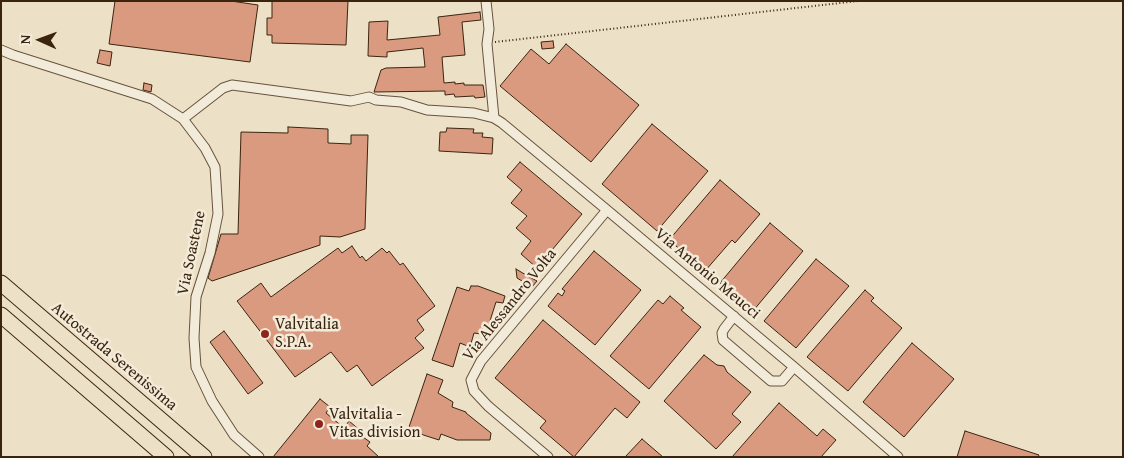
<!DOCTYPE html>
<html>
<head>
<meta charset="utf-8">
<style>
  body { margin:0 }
  #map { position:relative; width:1124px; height:458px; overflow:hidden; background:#ece0c6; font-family:"Gentium Book Plus",serif }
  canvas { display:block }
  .frame { position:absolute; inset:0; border:2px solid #3b240e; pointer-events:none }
  .north { position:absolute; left:15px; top:15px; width:50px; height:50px; -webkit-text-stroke:4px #f3ebda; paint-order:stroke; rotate:272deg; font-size:14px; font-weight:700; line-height:20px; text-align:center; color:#3b240e }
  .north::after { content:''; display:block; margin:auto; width:18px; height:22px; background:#3b240e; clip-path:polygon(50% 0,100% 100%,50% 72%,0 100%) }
</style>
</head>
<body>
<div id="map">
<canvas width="1124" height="458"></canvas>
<div class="frame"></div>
<div class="north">N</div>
</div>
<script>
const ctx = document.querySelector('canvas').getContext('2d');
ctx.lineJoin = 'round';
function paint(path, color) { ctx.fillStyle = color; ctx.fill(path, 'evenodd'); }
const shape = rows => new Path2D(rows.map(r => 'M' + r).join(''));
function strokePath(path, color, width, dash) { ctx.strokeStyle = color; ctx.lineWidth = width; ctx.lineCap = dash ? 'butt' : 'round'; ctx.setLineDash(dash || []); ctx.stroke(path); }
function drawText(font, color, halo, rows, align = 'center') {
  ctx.font = font + ' "Gentium Book Plus",serif'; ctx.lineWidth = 5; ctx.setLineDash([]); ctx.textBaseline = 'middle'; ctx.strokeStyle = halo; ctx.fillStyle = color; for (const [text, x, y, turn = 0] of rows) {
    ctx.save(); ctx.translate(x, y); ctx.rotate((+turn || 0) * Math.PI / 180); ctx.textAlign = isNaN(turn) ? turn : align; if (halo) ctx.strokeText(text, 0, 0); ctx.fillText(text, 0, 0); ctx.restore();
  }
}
const building = shape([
  [115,1,231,1,258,5,250,62,109,44,115,1],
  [272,1,348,1,346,45,272,43,272,35,267,35,267,18,272,18,272,1],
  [480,12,481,20,462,22,465,55,442,57,444,83,455,82,455,84,464,83,464,85,483,85,485,97,475,98,474,96,455,97,454,94,445,95,445,91,374,92,381,70,386,68,425,67,423,48,387,52,387,57,368,56,369,22,388,21,387,40,440,35,438,17,480,12],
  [553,41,554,48,542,49,541,42,553,41],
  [566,44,639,105,591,162,500,86,531,49,549,64,566,44],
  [100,50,112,52,110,66,97,63,100,50],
  [144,83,152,85,151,92,143,90,144,83],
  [652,124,708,171,657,231,602,184,652,124],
  [288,127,328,129,328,143,351,144,351,135,368,135,365,229,340,237,320,236,320,245,212,281,208,278,221,234,238,234,241,132,288,133,288,127],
  [447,128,474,129,473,133,483,133,482,137,493,138,492,154,439,151,440,132,446,132,447,128],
  [520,162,582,214,537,268,521,254,531,241,516,228,527,216,511,203,522,190,507,177,520,162],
  [720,180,760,214,735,243,732,240,705,271,669,240,720,180],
  [770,223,803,251,753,311,720,283,770,223],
  [352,246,360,258,362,256,366,261,382,248,387,253,389,251,400,265,403,263,435,306,417,320,424,330,415,338,424,348,372,386,357,365,347,372,331,352,295,377,237,301,261,283,271,297,338,248,342,253,352,246],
  [594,251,641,290,595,345,548,306,558,293,562,296,565,291,562,289,594,251],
  [816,259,849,286,796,348,764,321,816,259],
  [516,269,526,275,537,281,532,287,517,278,516,269],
  [471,286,478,286,505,296,503,303,496,302,488,327,484,326,481,334,474,333,470,347,460,343,453,367,432,360,457,287,469,291,471,286],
  [865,290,874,298,871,301,902,328,848,391,807,357,865,290],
  [670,296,684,308,681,310,701,327,649,389,610,356,658,300,663,304,670,296],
  [543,320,640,402,627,418,615,408,574,457,540,428,546,421,495,378,543,320],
  [224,331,263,383,248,394,210,342,224,331],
  [912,343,954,379,904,437,863,402,912,343],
  [704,355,717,365,724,366,727,372,751,392,732,414,741,422,716,449,664,401,704,355],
  [427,374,443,380,438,393,453,402,452,407,466,412,466,413,491,433,490,440,457,440,441,434,439,440,408,430,427,374],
  [320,399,330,407,326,413,344,428,349,421,362,432,360,435,370,442,367,446,379,457,273,457,320,399],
  [779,403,817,436,823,429,836,440,821,457,732,457,779,403],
  [965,431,1039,455,1038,457,957,457,965,431],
  [642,439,663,457,625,457,642,439]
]);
paint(building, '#da9a80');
strokePath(building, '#3b240e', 1);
const minor = shape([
  [486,1,489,29,487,44,494,118],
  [1,50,13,55,152,99,183,119,205,148,215,167,218,214,210,253,196,297,194,338,196,367,212,401,234,435,259,457],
  [183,119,223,88,232,85,351,101,369,97,376,100,401,102,427,110,474,113,494,118,502,123,607,210,794,367,898,457],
  [734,316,724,329,722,333,723,340,771,381,782,381,794,367],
  [548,457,488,406,474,391,471,380,481,361,607,210]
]);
const motorway = shape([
  [1,283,204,457],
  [1,315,166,457]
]);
strokePath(minor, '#67533c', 11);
strokePath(motorway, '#3b240e', 17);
strokePath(shape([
  [495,42,858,1]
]), '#3b240e', 2, [1, 2.5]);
strokePath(minor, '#f3ebda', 9);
strokePath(motorway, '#ece0c6', 15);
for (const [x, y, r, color] of [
  [265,334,5,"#8f2418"],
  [319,424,5,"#8f2418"]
]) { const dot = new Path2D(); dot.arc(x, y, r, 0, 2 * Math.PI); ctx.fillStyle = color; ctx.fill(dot); strokePath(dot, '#f3ebda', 2); }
drawText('16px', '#3b240e', '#f3ebda', [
  ["Via Soastene",192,253,-78],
  ["Via Antonio Meucci",707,274,40],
  ["Via Alessandro Volta",510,305,-51],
  ["Autostrada Serenissima",114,357,40]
]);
drawText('16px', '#3b240e', '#f3ebda', [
  ["Valvitalia",275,325],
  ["S.P.A.",275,343],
  ["Valvitalia -",329,415],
  ["Vitas division",329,433]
], 'left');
</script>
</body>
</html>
